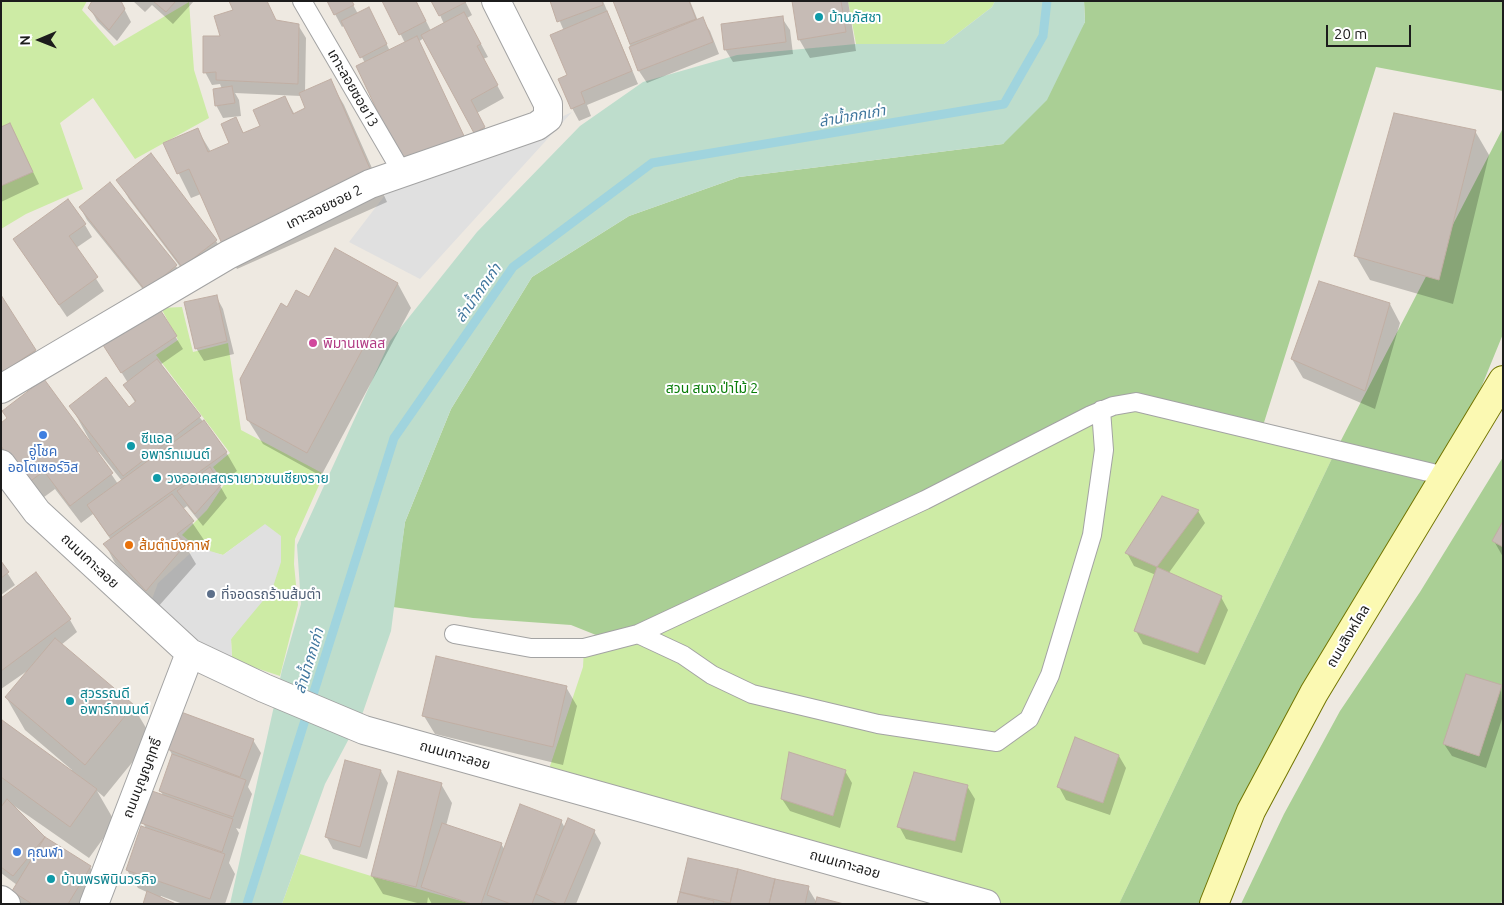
<!DOCTYPE html>
<html>
<head>
<meta charset="utf-8">
<style>
  body { margin:0 }
  #map { position:relative; width:1504px; height:905px; overflow:hidden; background:#eee9e1; font-family:Ubuntu,sans-serif }
  canvas { display:block }
  .frame { position:absolute; inset:0; border:2px solid #1c1c1c; pointer-events:none }
  .north { position:absolute; left:15px; top:15px; width:50px; height:50px; -webkit-text-stroke:4px #fff; paint-order:stroke; rotate:269deg; font-size:14px; font-weight:700; line-height:20px; text-align:center; color:#1c1c1c }
  .north::after { content:''; display:block; margin:auto; width:18px; height:22px; background:#1c1c1c; clip-path:polygon(50% 0,100% 100%,50% 72%,0 100%) }
  .scale { position:absolute; left:1326px; top:25px; width:85px; height:22px; box-sizing:border-box; border:2px solid #1c1c1c; border-top:0; padding-left:6px; font-size:15px; line-height:18px; white-space:nowrap; color:#1c1c1c; -webkit-text-stroke:4px #fff; paint-order:stroke }
</style>
</head>
<body>
<div id="map">
<canvas width="1504" height="905"></canvas>
<div class="frame"></div>
<div class="north">N</div>
<div class="scale">20 m</div>
</div>
<script>
const ctx = document.querySelector('canvas').getContext('2d');
ctx.lineJoin = 'round';
function paint(path, color) { ctx.fillStyle = color; ctx.fill(path, 'evenodd'); }
const shape = rows => new Path2D(rows.map(r => 'M' + r).join(''));
function strokePath(path, color, width, dash) { ctx.strokeStyle = color; ctx.lineWidth = width; ctx.lineCap = dash ? 'butt' : 'round'; ctx.setLineDash(dash || []); ctx.stroke(path); }
function drawText(font, color, halo, rows, align = 'center') {
  ctx.font = font + ' Ubuntu,"Noto Sans Thai",sans-serif'; ctx.lineWidth = 4; ctx.setLineDash([]); ctx.textBaseline = 'middle'; ctx.strokeStyle = halo; ctx.fillStyle = color; for (const [text, x, y, turn = 0] of rows) {
    ctx.save(); ctx.translate(x, y); ctx.rotate((+turn || 0) * Math.PI / 180); ctx.textAlign = isNaN(turn) ? turn : align; if (halo) ctx.strokeText(text, 0, 0); ctx.fillText(text, 0, 0); ctx.restore();
  }
}
paint(shape([
  [1,1,87,1,82,10,114,46,189,2,194,70,209,118,135,159,93,98,60,123,83,189,26,214,1,229],
  [848,1,995,1,992,7,944,44,856,44],
  [182,307,193,352,228,343,241,430,324,474,295,539,294,564,298,605,280,676,232,660,231,639,247,617,252,534,223,555,199,549,182,535,207,510,225,483,213,467,230,453,156,355,178,340,161,308],
  [1113,406,1336,450,1119,904,986,904,550,782,550,766,583,667,584,648],
  [300,854,371,876,472,904,282,904]
]), '#cdeba5');
paint(shape([
  [1084,1,1503,1,1503,91,1376,67,1261,432,1136,402,611,641,571,625,473,618,393,607,405,522,451,409,532,277,629,216,739,177,1003,144,1085,22],
  [1503,128,1503,334,1445,476,1214,904,1119,904,1336,450],
  [1503,457,1503,898,1501,904,1241,904,1284,814,1340,711,1420,592]
]), '#aacf95');
paint(shape([
  [995,1,1084,1,1085,22,1047,100,1003,144,739,177,629,216,532,277,451,409,405,522,391,631,363,712,325,784,282,904,230,904,282,670,301,604,297,545,390,341,477,232,580,126,643,82,737,55,856,44,944,44,992,7]
]), '#beddcc');
paint(shape([
  [572,112,420,279,349,242,392,186,454,167],
  [265,524,281,536,281,562,272,590,231,639,232,660,190,639,169,625,152,599,158,583,197,547,223,555]
]), '#e0e0e0');
paint(shape([
  [120,1,131,22,117,41,97,21,90,8],
  [133,1,194,1,173,24,152,5,145,12],
  [328,1,351,1,358,14,375,21,390,51,405,43,384,1,416,1,431,31,444,24,440,15,465,1,472,15,467,18,488,57,483,59,504,98,477,113,491,140,482,145,424,38,418,42,471,151,365,63,345,25,342,27],
  [551,1,603,1,638,84,587,105,591,116,579,121,572,108,564,31],
  [614,1,690,1,698,21,702,19,710,31,719,54,647,83,639,71],
  [793,1,848,1,856,51,810,58,799,39],
  [782,18,790,30,793,54,733,62,725,49],
  [276,21,298,25,306,38,305,92,330,81,344,105,387,202,237,269,224,245,201,194,191,198,164,144,197,129,211,152,231,143,236,119,244,134,262,126,285,97,295,115,307,109,301,96,235,93,239,100,241,116,223,118,216,105,222,89,220,84,212,85,205,72,221,37],
  [10,125,39,184,1,202,1,129],
  [1475,131,1489,155,1453,304,1370,280,1356,256],
  [150,155,216,241,227,259,194,285,129,199,118,180],
  [110,184,176,266,183,278,154,303,87,220,80,207],
  [85,225,92,237,76,248,104,291,67,317,14,239],
  [336,250,398,284,411,308,321,476,263,444,248,420,288,308,309,299],
  [216,296,223,309,234,354,204,361,196,348],
  [1,297,43,363,1,390],
  [1390,304,1400,323,1375,409,1303,378,1292,359],
  [159,310,183,349,160,365,226,452,237,471,219,484,227,498,203,526,187,506,183,509,204,540,189,552,196,564,157,608,115,563,105,544,111,540,93,514,81,523,55,489,40,500,1,448,1,424,90,441,71,406,129,409,136,404,125,385,128,383,112,357],
  [99,452,122,481,118,484,97,453],
  [1198,511,1205,523,1168,574,1221,597,1228,610,1205,665,1143,644,1136,631,1156,575,1134,566,1127,553],
  [1503,524,1503,557,1494,541],
  [1,563,15,585,1,595],
  [1,600,70,620,77,632,61,645,133,706,152,738,104,797,97,791,115,822,89,858,10,803,44,839,90,867,97,880,83,904,20,904,13,892,17,885,1,873,1,723,3,721,71,771,72,770,25,730,6,697,30,669,1,689],
  [566,687,577,706,563,765,435,734,424,716],
  [1501,687,1503,716,1486,768,1452,756,1444,744],
  [253,740,261,753,248,787,252,794,240,829,236,828,239,833,229,863,235,874,225,904,183,904,161,896,160,898,138,888,127,870,146,828,143,823,164,796,160,791,173,756,169,749],
  [1119,756,1126,768,1110,815,1066,800,1059,787],
  [381,771,388,783,367,859,333,849,326,836],
  [845,771,852,783,840,828,790,811,782,799],
  [441,784,452,803,446,826,501,844,505,850,561,821,565,828,594,831,601,843,576,904,432,904,428,897,427,904,421,904,383,894,372,876],
  [967,786,975,799,962,853,906,839,899,826],
  [689,859,808,888,817,903,839,904,677,904]
]), '#0003');
strokePath(shape([
  [247,904,394,438,513,267,652,163,1004,104,1043,36,1047,1]
]), '#a0d4de', 9);
const building = shape([
  [92,1,121,1,125,9,109,30,88,8,92,1],
  [153,1,176,1,166,12,153,1],
  [229,1,267,1,276,20,299,24,298,84,216,80,216,72,203,73,203,36,220,36,214,16,233,10,229,1],
  [327,1,352,1,354,5,334,15,327,1],
  [382,1,416,1,426,21,399,35,382,1],
  [431,1,466,1,466,2,439,16,431,1],
  [550,1,602,1,603,5,557,22,550,1],
  [613,1,689,1,696,19,630,44,613,1],
  [792,1,841,1,846,32,798,40,792,1],
  [369,7,387,44,360,58,341,21,369,7],
  [607,11,632,71,581,92,585,103,571,109,558,79,567,75,550,35,607,11],
  [464,12,481,44,477,46,498,85,471,100,485,127,474,133,421,35,464,12],
  [783,16,786,42,724,50,721,24,783,16],
  [703,17,713,42,638,71,629,47,703,17],
  [417,36,465,138,404,167,356,66,417,36],
  [331,79,374,178,223,246,189,169,177,174,163,143,198,128,208,152,229,143,221,124,236,117,243,133,260,126,253,110,285,96,293,114,305,108,299,93,331,79],
  [232,86,235,103,215,106,213,89,232,86],
  [1394,113,1476,130,1439,280,1354,256,1394,113],
  [10,123,33,172,1,186,1,127,10,123],
  [151,153,217,240,182,267,116,180,151,153],
  [110,182,177,265,146,291,79,207,110,182],
  [68,199,86,224,69,236,98,277,59,305,13,239,68,199],
  [335,248,398,283,307,453,247,420,240,379,281,303,287,307,296,290,309,297,335,248],
  [1319,281,1390,303,1365,391,1291,359,1319,281],
  [1,295,36,350,1,373,1,295],
  [217,295,227,341,195,349,184,302,217,295],
  [159,308,177,336,121,373,103,345,159,308],
  [157,359,201,416,123,476,69,406,106,377,129,407,136,401,123,385,157,359],
  [44,379,113,473,70,506,44,471,28,483,1,446,1,423,7,418,2,411,44,379],
  [204,420,227,452,109,536,87,505,204,420],
  [210,467,221,485,195,514,177,491,210,467],
  [172,494,194,521,177,534,186,544,146,591,103,544,172,494],
  [1162,496,1199,510,1157,567,1125,553,1162,496],
  [1503,521,1503,547,1492,541,1503,521],
  [1,561,9,572,1,578,1,561],
  [1157,567,1222,596,1198,653,1134,631,1157,567],
  [36,572,71,619,1,671,1,598,36,572],
  [55,638,134,705,85,765,5,697,55,638],
  [436,656,567,686,553,747,422,716,436,656],
  [1466,674,1502,685,1479,756,1443,744,1466,674],
  [181,712,254,739,240,777,167,749,181,712],
  [2,720,97,789,70,827,1,777,2,720],
  [1075,737,1119,755,1103,803,1057,787,1075,737],
  [789,752,846,770,833,816,781,799,789,752],
  [172,754,246,780,233,817,159,791,172,754],
  [345,760,381,770,360,847,325,837,345,760],
  [398,771,442,783,416,887,371,876,398,771],
  [914,772,968,785,955,841,897,827,914,772],
  [152,791,233,819,222,852,141,823,152,791],
  [7,799,45,837,13,876,1,867,1,807,7,799],
  [520,804,562,820,532,904,511,904,487,895,520,804],
  [568,818,595,830,564,904,558,904,536,894,568,818],
  [442,823,502,843,481,904,472,904,421,887,442,823],
  [141,826,225,854,210,899,126,870,141,826],
  [45,837,91,866,68,904,32,904,12,891,45,837],
  [688,858,738,869,730,903,680,892,688,858],
  [738,869,775,879,769,904,730,904,738,869],
  [775,879,809,886,805,904,769,904,775,879],
  [147,891,176,904,143,904,147,891],
  [680,892,714,901,713,904,677,904,680,892],
  [817,897,844,904,815,904,817,897]
]);
paint(building, '#c6bbb5');
strokePath(building, '#c0aea3', 1);
const lane = shape([
  [302,1,403,174],
  [454,634,531,648,584,648,638,634,925,500,1091,415,1113,406,1136,402,1445,476],
  [638,634,683,655,712,675,752,694,878,724,997,742,1029,719,1050,675,1092,535,1104,450,1101,410]
]);
const street = shape([
  [1,389,228,255,370,184,537,126,548,118,548,104,496,1],
  [1,464,37,512,190,653,264,688,364,730,986,904],
  [1,900,6,904],
  [94,904,190,653]
]);
const secondary = shape([
  [1214,904,1251,811,1314,693,1503,380]
]);
strokePath(lane, '#a3a3a3', 20);
strokePath(street, '#a3a3a3', 30);
strokePath(secondary, '#727501', 30);
strokePath(lane, '#fff', 18);
strokePath(street, '#fff', 28);
strokePath(secondary, '#fbf9b2', 28);
for (const [x, y, r, color] of [
  [819,17,5,"#0f9aa8"],
  [313,343,5,"#d1479c"],
  [43,435,5,"#3f7fe0"],
  [131,446,5,"#0f9aa8"],
  [157,478,5,"#0f9aa8"],
  [129,545,5,"#e8710a"],
  [211,594,5,"#5c6f8a"],
  [70,701,5,"#0f9aa8"],
  [17,852,5,"#3f7fe0"],
  [51,879,5,"#0f9aa8"]
]) { const dot = new Path2D(); dot.arc(x, y, r, 0, 2 * Math.PI); ctx.fillStyle = color; ctx.fill(dot); strokePath(dot, '#fff', 2); }
drawText('14px', '#0d838f', '#fff', [
  ["บ้านภัสชา",829,17],
  ["ซีแอล",141,438],
  ["อพาร์ทเมนต์",141,454],
  ["วงออเคสตราเยาวชนเชียงราย",167,478],
  ["สุวรรณดี",80,693],
  ["อพาร์ทเมนต์",80,709],
  ["บ้านพรพินินวรกิจ",61,879]
], 'left');
drawText('14px', '#1c1c1c', '#fff', [
  ["เกาะลอยซอย13",353,88,60],
  ["เกาะลอยซอย 2",324,207,-26],
  ["ถนนเกาะลอย",90,561,43],
  ["ถนนสิงหไคล",1348,636,-59],
  ["ถนนเกาะลอย",455,755,16],
  ["ถนนบุญญฤทธิ์",142,778,-69],
  ["ถนนเกาะลอย",845,864,16]
]);
drawText('14px', '#b23c85', '#fff', [
  ["พิมานเพลส",323,343]
], 'left');
drawText('14px', '#087d08', '#fff', [
  ["สวน สนง.ป่าไม้ 2",712,388]
]);
drawText('14px', '#366cbe', '#fff', [
  ["อู่โชค",43,451],
  ["ออโตเซอร์วิส",43,467],
  ["คุณฬา",27,852,"left"]
]);
drawText('14px', '#c56008', '#fff', [
  ["ส้มตำบึงกาฬ",139,545]
], 'left');
drawText('14px', '#4e5e75', '#fff', [
  ["ที่จอดรถร้านส้มตำ",221,594]
], 'left');
drawText('italic 15px', '#41779e', '#fff', [
  ["ลำน้ำกกเก่า",852,116,-10],
  ["ลำน้ำกกเก่า",478,293,-55],
  ["ลำน้ำกกเก่า",309,661,-73]
]);
</script>
</body>
</html>
